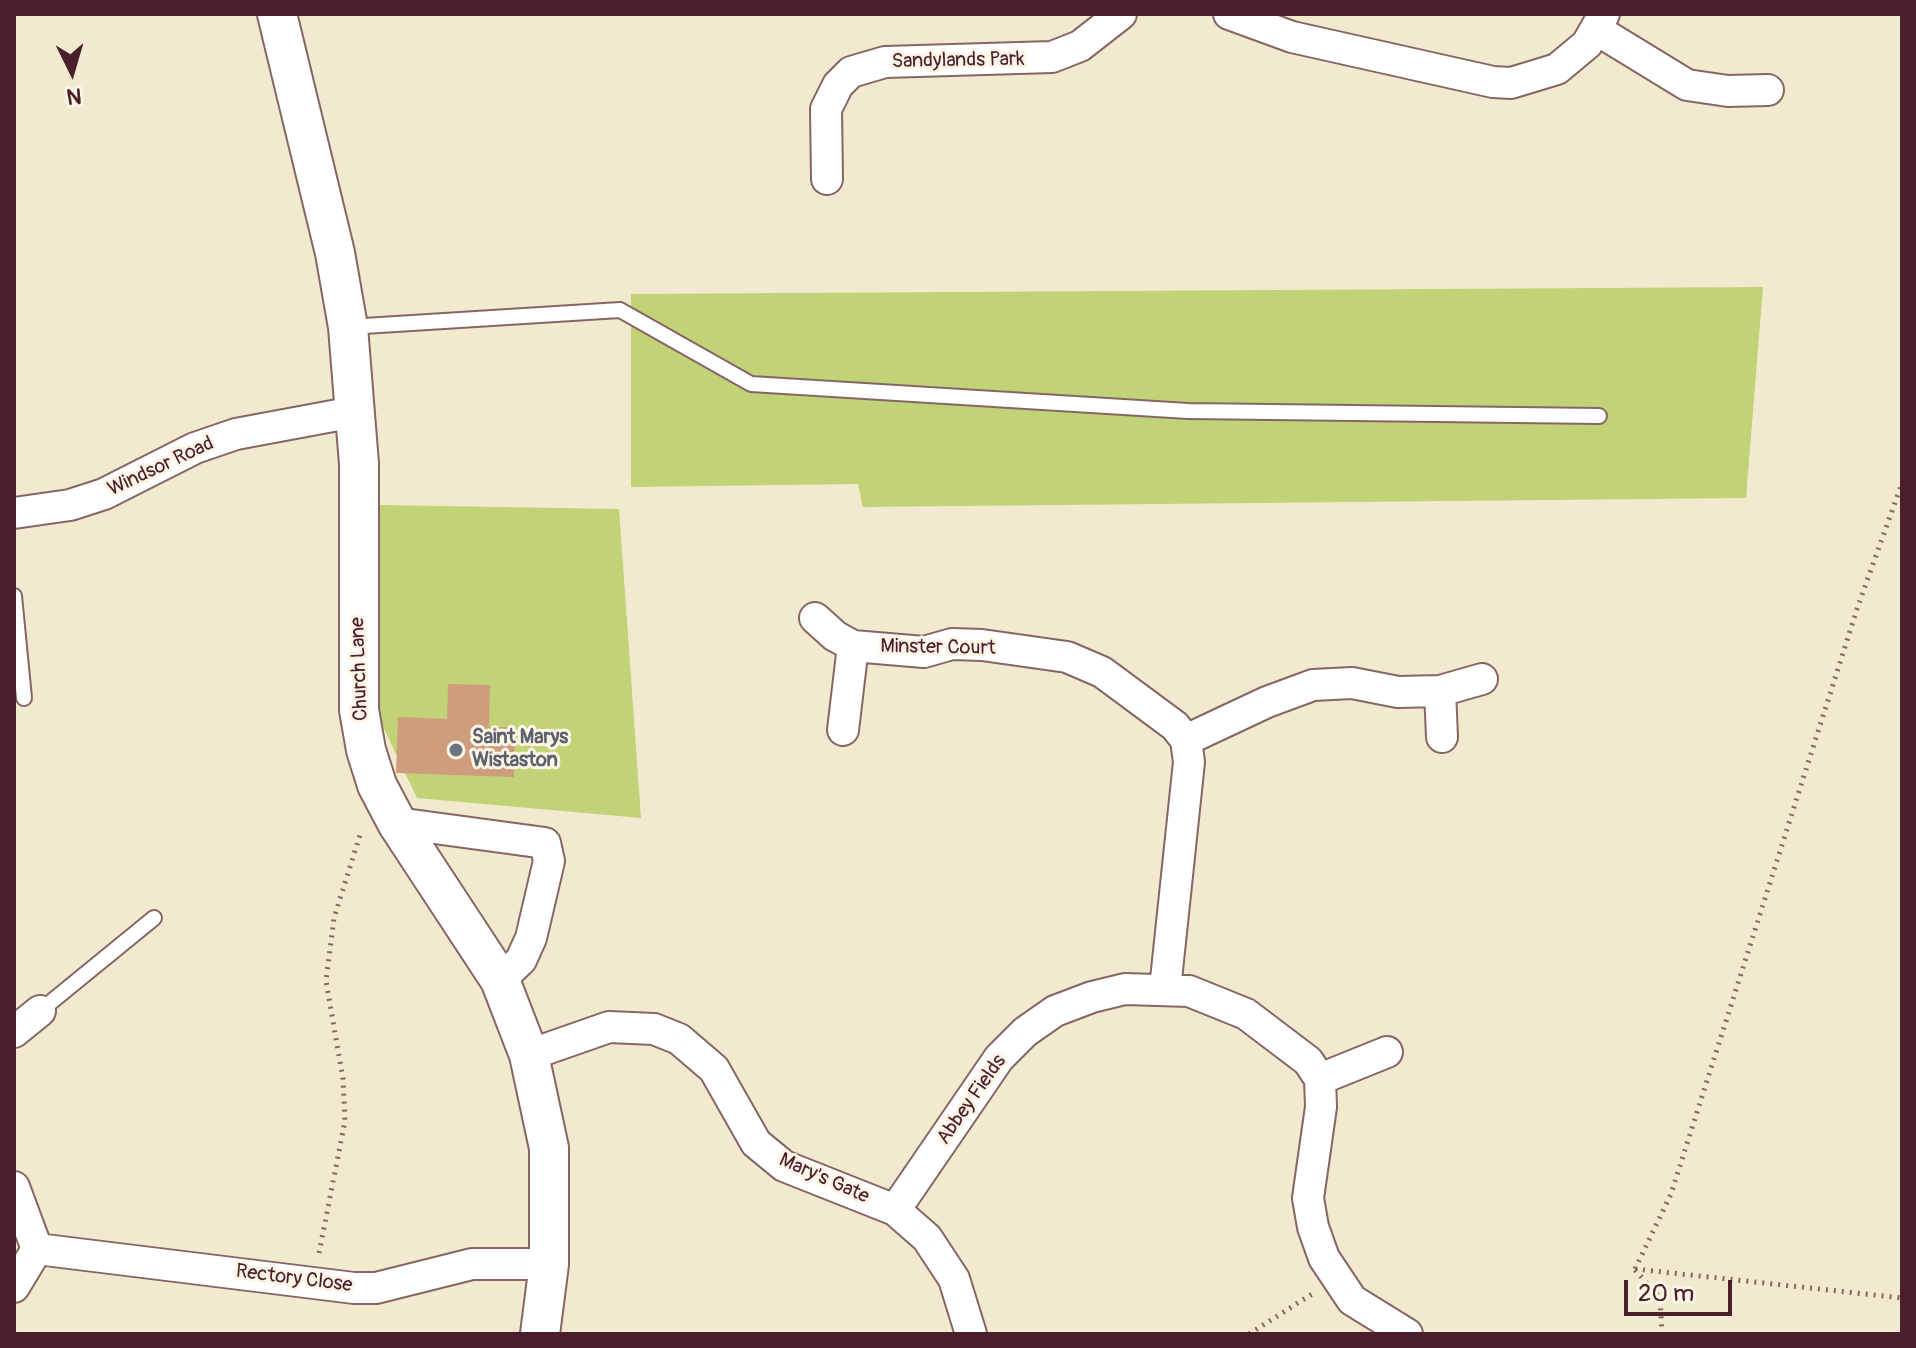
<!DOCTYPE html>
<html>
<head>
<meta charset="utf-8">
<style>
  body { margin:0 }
  #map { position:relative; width:1916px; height:1348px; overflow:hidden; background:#f2eacf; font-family:Pangolin,sans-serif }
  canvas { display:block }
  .frame { position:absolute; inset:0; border:16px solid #4a1f2b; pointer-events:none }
  .north { position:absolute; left:32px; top:32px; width:80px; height:80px; -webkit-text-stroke:6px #fcf5e5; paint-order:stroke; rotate:175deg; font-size:22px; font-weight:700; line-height:32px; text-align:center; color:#4a1f2b }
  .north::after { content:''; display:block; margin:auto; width:28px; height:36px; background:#4a1f2b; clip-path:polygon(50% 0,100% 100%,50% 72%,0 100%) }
  .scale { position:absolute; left:1624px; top:1280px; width:108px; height:36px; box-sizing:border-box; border:4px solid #4a1f2b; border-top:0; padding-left:10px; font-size:24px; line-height:28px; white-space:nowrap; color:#4a1f2b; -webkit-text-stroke:6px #fcf5e5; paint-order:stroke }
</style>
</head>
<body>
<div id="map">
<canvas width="1916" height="1348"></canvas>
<div class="frame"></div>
<div class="north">N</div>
<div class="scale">20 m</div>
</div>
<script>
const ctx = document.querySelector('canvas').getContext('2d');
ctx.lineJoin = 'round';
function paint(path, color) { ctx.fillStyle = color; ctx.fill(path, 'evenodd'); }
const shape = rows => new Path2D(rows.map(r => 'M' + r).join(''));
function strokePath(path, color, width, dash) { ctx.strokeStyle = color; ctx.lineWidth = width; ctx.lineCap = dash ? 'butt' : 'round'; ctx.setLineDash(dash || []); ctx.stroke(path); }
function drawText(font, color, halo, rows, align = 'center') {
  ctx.font = font + ' Pangolin,sans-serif'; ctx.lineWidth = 6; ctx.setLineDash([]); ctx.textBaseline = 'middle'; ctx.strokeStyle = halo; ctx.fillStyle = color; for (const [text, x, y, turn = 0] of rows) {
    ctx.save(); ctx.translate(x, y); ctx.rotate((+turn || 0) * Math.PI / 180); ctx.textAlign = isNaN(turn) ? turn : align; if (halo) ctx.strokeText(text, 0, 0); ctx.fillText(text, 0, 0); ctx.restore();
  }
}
paint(shape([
  [1763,287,1746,498,863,507,858,484,631,487,631,294],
  [380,505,619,509,641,818,417,798,373,706]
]), '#c1d376');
paint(shape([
  [448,684,490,685,489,727,515,727,514,777,396,773,398,717,447,719]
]), '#ce9d7d');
const service = shape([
  [348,327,620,310,751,384,1188,411,1599,416],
  [14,596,24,698],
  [40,1011,154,918]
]);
const minor = shape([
  [1229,14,1292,37,1493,82,1511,83,1557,69,1587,44,1604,14],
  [1597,30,1687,85,1728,91,1768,90],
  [827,179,826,109,838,85,851,72,885,62,1052,57,1080,46,1121,14],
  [14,513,70,505,104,494,195,448,236,434,354,412],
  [815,618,835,636,853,646,924,652,952,644,982,645,1067,657,1102,672,1175,726,1186,740,1189,762,1165,989],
  [1440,691,1442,737],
  [843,730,853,646],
  [1186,740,1267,702,1313,685,1352,683,1398,692,1440,691,1482,679],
  [397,823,545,843,549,861,531,938,521,960,500,980],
  [14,1032,40,1011],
  [529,1055,609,1027,654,1029,679,1039,714,1069,756,1143,784,1166,895,1210,927,1238,954,1279,971,1334],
  [1320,1079,1387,1052],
  [14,1187,37,1249,354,1288,376,1288,472,1264,549,1264],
  [895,1210,999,1058,1025,1032,1055,1011,1092,997,1125,989,1189,991,1246,1014,1308,1061,1320,1079,1321,1107,1308,1198,1313,1227,1324,1258,1352,1300,1407,1334],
  [14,1287,37,1249]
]);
const tertiary = shape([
  [277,14,335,253,348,327,359,464,359,710,366,750,377,785,397,823,500,980,529,1055,549,1148,549,1264,540,1334]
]);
strokePath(service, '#856664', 18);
strokePath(minor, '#856664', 34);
strokePath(tertiary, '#856664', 42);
strokePath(shape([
  [319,1253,345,1121,343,1079,326,981,334,918,360,835],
  [1635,1269,1671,1194,1858,606,1902,483],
  [1635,1269,1902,1298],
  [1635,1270,1660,1298,1662,1334],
  [1249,1334,1312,1294]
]), '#856664', 5, [2, 6]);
strokePath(service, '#fff', 14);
strokePath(minor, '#fff', 30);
strokePath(tertiary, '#fff', 38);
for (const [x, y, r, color] of [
  [456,750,8,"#6b7280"]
]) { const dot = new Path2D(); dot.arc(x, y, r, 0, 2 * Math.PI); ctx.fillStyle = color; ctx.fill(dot); strokePath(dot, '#fcf5e5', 3); }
drawText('20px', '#4a1f2b', '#fcf5e5', [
  ["Sandylands Park",958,61,-1],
  ["Windsor Road",161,467,-25],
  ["Minster Court",938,648,1],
  ["Church Lane",360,669,-92],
  ["Abbey Fields",972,1100,-55],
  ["Mary's Gate",824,1179,24],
  ["Rectory Close",294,1279,7]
]);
drawText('bold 20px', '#5b616d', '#fcf5e5', [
  ["Saint Marys",472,738],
  ["Wistaston",472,761]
], 'left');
</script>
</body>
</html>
